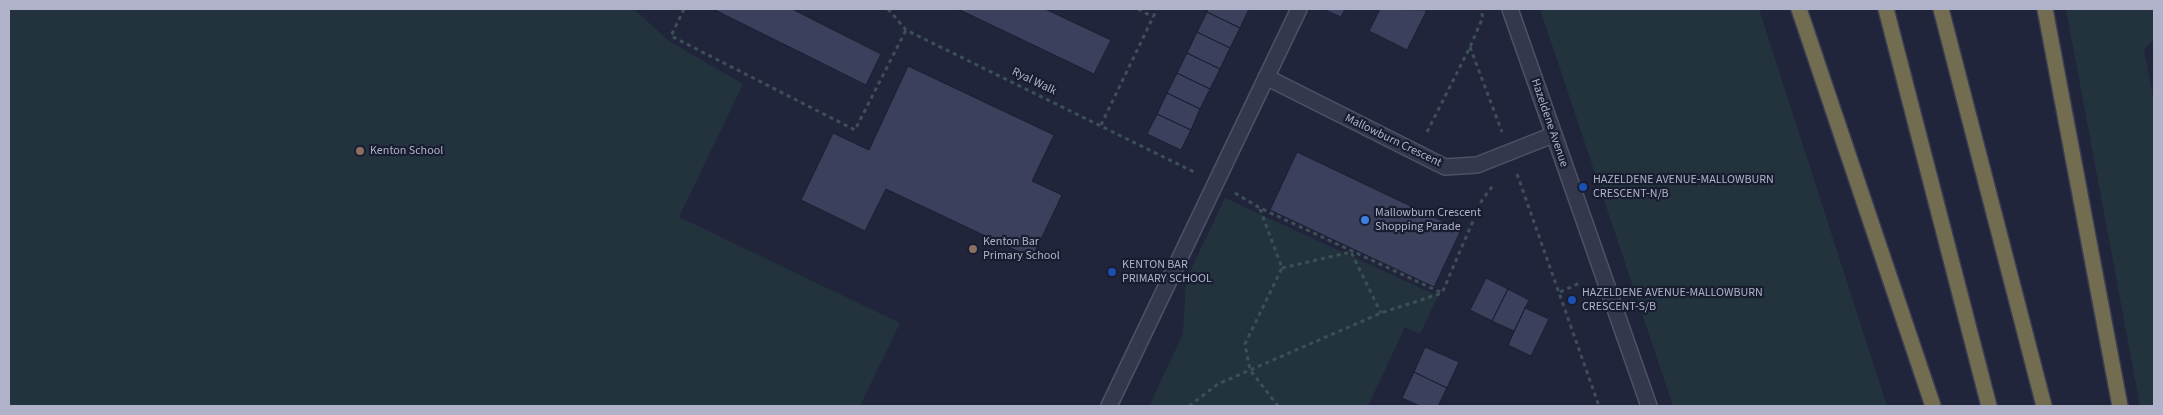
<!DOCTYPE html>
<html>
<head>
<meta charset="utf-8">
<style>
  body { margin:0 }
  #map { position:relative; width:2163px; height:415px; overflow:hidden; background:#20253c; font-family:"Source Sans 3",sans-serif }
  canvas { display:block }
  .frame { position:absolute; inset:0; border:10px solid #afb2c8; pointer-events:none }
</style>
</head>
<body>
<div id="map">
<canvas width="2163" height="415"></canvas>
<div class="frame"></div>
</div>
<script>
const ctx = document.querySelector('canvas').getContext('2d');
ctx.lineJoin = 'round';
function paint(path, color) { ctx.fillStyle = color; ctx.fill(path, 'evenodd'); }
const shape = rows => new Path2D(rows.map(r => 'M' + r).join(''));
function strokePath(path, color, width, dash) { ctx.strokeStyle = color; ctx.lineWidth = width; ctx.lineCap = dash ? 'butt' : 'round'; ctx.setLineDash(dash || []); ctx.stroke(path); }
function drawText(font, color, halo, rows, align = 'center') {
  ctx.font = font + ' "Source Sans 3",sans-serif'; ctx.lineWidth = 4.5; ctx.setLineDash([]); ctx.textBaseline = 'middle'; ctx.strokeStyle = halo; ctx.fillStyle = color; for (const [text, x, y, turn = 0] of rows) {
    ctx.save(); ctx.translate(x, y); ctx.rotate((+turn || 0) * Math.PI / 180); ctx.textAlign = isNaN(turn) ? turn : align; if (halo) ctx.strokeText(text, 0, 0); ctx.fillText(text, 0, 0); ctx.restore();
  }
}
paint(shape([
  [9,9,634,9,669,41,743,84,679,217,900,323,860,406,9,406],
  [1540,9,1759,9,1887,406,1673,406],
  [2066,9,2154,9,2154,40,2144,49,2154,103,2154,406,2140,406],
  [1225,198,1438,296,1420,334,1405,327,1368,406,1149,406,1183,334,1186,280]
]), '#22333d');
const building = shape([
  [713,9,792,9,881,54,866,85,713,9],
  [958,9,1045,9,1111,40,1094,74,958,9],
  [1208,9,1249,9,1240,28,1207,12,1208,9],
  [1323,9,1345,9,1341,17,1323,9],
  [1380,9,1427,10,1407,50,1369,31,1380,9],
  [1207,12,1240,28,1230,48,1197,32,1207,12],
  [1197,32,1230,48,1220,69,1187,53,1197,32],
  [1187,53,1220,69,1210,89,1177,73,1187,53],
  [908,66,1054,135,1032,181,1062,195,1032,258,886,189,865,231,801,200,833,133,869,150,908,66],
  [1177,73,1210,89,1200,109,1167,93,1177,73],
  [1167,93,1200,109,1191,130,1157,114,1167,93],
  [1157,114,1191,130,1181,150,1147,134,1157,114],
  [1297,152,1461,230,1434,287,1270,210,1297,152],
  [1486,278,1508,289,1492,321,1470,310,1486,278],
  [1508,289,1529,300,1514,331,1492,321,1508,289],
  [1525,308,1549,319,1531,356,1508,345,1525,308],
  [1425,347,1459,362,1447,388,1414,372,1425,347],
  [1414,372,1447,388,1438,406,1420,406,1402,398,1414,372]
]);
paint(building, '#3b415c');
strokePath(building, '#1b1f32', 1);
const minor = shape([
  [1510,9,1649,406],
  [1266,77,1445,167,1477,165,1553,135],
  [1109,406,1299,9]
]);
const highway = shape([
  [1799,9,1933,406],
  [1886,9,1989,406],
  [1941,9,2044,406],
  [2045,9,2120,406]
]);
strokePath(minor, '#4f5266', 18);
strokePath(highway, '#3c3f53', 18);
strokePath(shape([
  [684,9,671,36,855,130,906,30],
  [888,9,906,30,1196,173],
  [1138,9,1153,17],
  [1470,47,1502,132],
  [1101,125,1157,9],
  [1427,132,1470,47,1483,17,1480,9],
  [1517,174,1599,406],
  [1235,193,1260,208,1442,293,1482,200,1494,184],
  [1260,209,1282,268,1245,344,1250,370,1278,406],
  [1282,268,1351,252,1381,313],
  [1560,292,1582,282],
  [1189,406,1218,384,1381,313,1442,293]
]), '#3d4f57', 3, [4, 4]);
strokePath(minor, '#34384c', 15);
strokePath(highway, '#726d50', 15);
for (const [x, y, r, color] of [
  [360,151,5,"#8d6e63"],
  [1583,187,5,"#1a4fb4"],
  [1365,220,5,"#3f7fe0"],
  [973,249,5,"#8d6e63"],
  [1112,272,5,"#1a4fb4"],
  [1572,300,5,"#1a4fb4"]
]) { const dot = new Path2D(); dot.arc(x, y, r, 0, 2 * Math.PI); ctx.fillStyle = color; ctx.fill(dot); strokePath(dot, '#191d30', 2); }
drawText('12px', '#afb2c8', '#191d30', [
  ["Ryal Walk",1034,82,26],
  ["Hazeldene Avenue",1549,123,71],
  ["Mallowburn Crescent",1393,141,26]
]);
drawText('12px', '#afb2c8', '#191d30', [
  ["Kenton School",370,151],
  ["HAZELDENE AVENUE-MALLOWBURN",1593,180],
  ["CRESCENT-N/B",1593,194],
  ["Mallowburn Crescent",1375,213],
  ["Shopping Parade",1375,227],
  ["Kenton Bar",983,242],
  ["Primary School",983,256],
  ["KENTON BAR",1122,265],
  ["PRIMARY SCHOOL",1122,279],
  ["HAZELDENE AVENUE-MALLOWBURN",1582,293],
  ["CRESCENT-S/B",1582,307]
], 'left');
</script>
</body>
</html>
